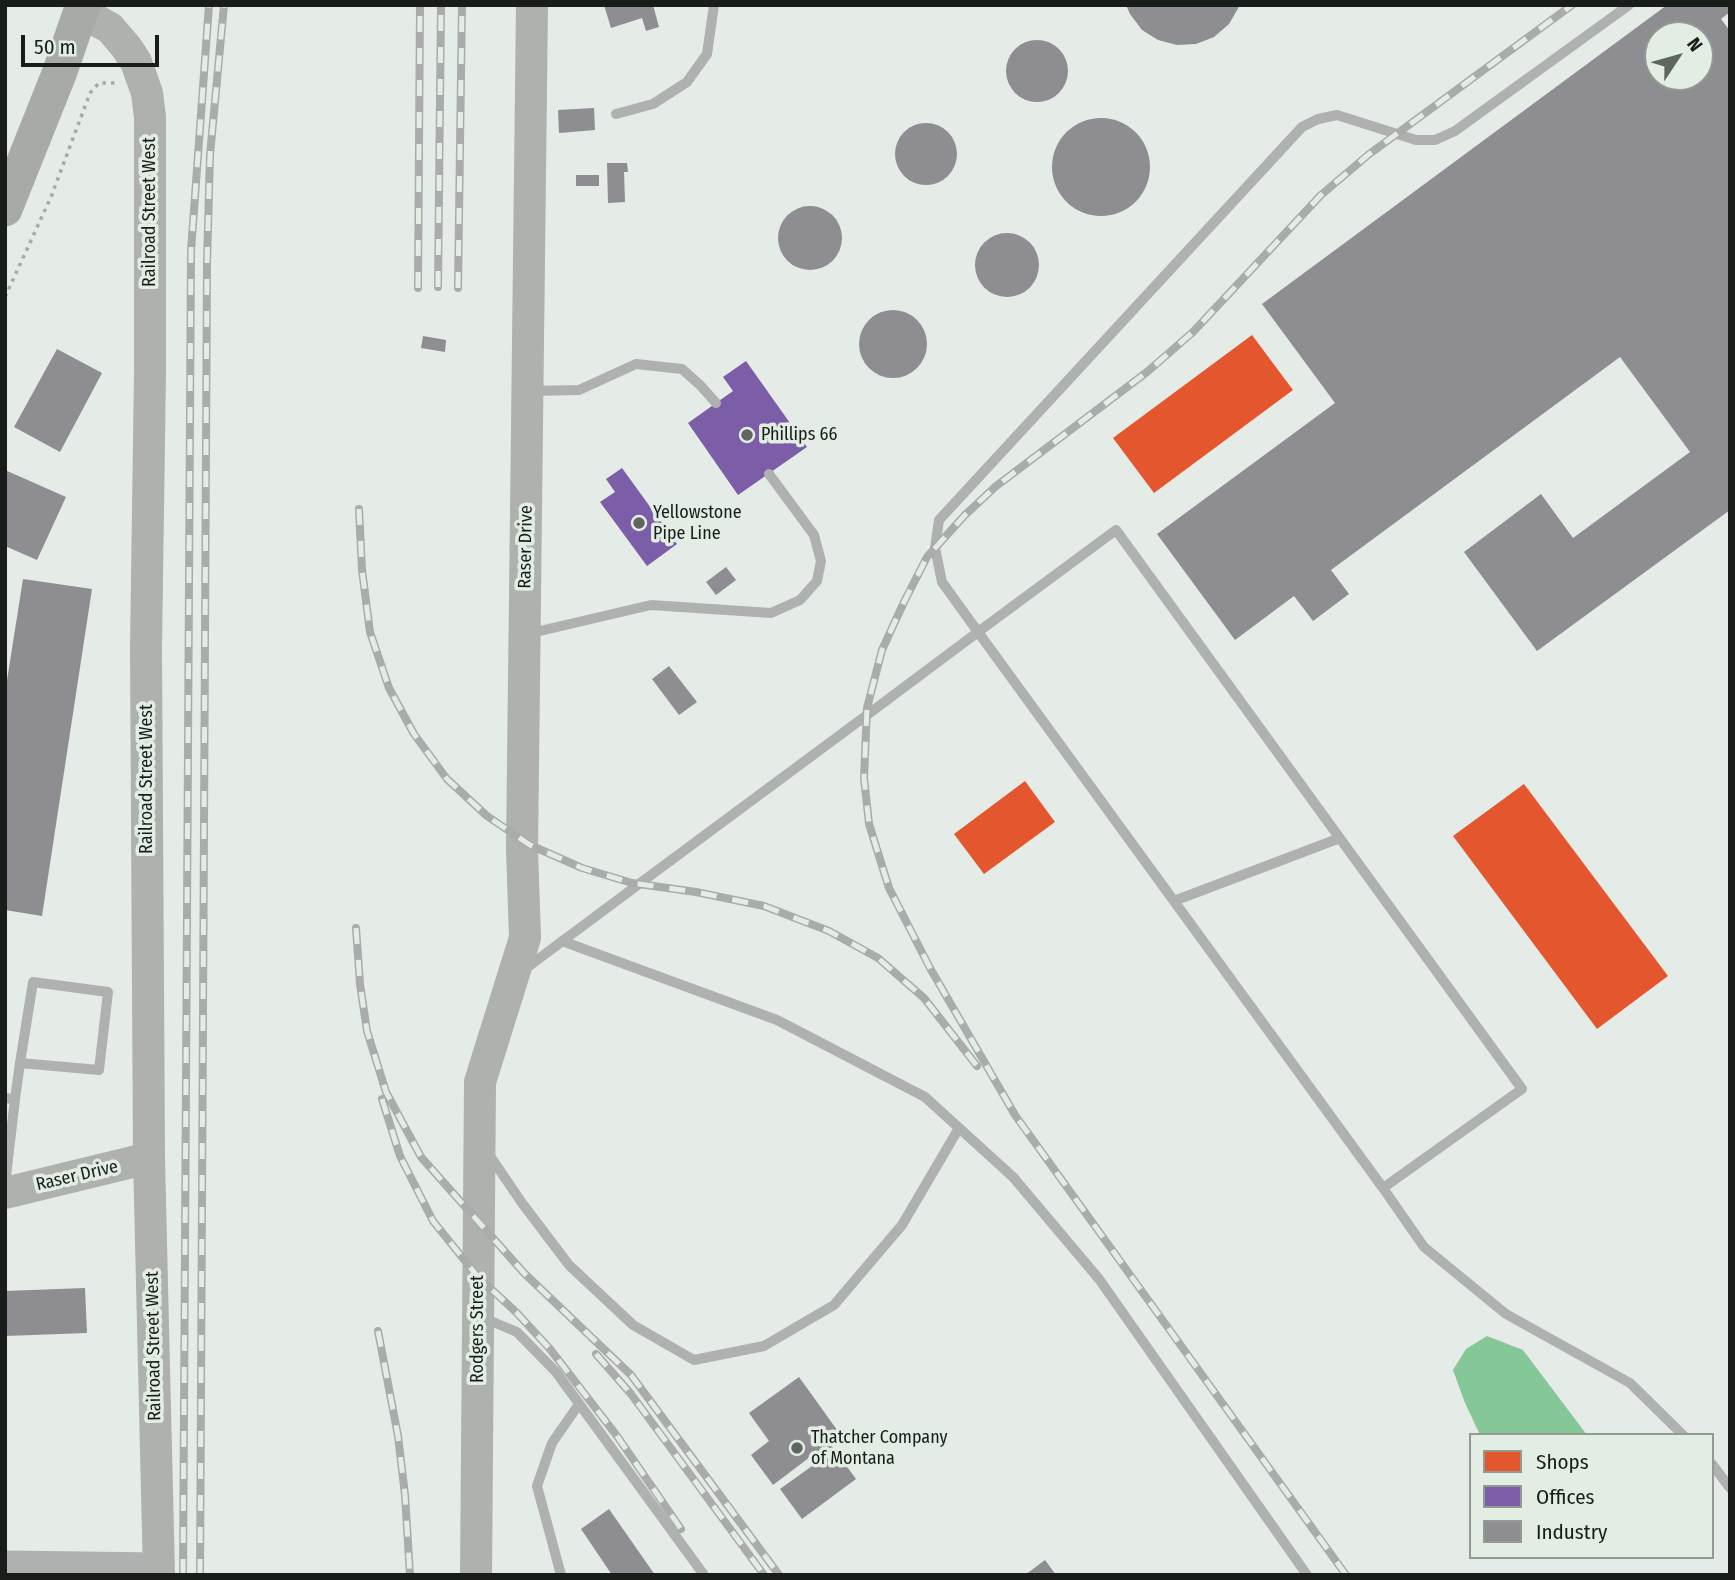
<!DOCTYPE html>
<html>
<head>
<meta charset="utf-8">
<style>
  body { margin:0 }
  #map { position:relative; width:1735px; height:1580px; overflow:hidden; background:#e5ebe6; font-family:"Fira Sans Condensed",sans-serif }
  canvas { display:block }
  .frame { position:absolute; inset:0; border:7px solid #191d19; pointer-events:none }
  .legend { position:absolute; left:1469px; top:1433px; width:245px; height:126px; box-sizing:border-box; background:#e2eee4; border:2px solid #929a93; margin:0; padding:9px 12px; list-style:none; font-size:21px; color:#191d19 }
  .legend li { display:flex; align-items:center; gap:14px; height:35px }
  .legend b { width:35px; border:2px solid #929a93 }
  .north { position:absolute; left:1644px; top:21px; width:70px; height:70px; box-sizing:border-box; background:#e2eee4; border:2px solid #929a93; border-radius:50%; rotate:54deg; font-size:19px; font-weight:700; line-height:28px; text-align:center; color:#191d19 }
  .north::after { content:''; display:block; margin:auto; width:24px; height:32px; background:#606561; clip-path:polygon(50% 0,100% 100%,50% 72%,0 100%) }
  .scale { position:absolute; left:21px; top:35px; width:138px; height:32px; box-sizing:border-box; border:4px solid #191d19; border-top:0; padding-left:9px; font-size:21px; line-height:24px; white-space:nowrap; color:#191d19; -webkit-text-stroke:5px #e2eee4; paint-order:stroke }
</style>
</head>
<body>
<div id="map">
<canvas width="1735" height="1580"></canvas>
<div class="frame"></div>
<ul class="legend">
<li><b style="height:19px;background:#e4572e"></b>Shops</li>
<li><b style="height:19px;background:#7b5ea7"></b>Offices</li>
<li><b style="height:19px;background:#8d8d92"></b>Industry</li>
</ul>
<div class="north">N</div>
<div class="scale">50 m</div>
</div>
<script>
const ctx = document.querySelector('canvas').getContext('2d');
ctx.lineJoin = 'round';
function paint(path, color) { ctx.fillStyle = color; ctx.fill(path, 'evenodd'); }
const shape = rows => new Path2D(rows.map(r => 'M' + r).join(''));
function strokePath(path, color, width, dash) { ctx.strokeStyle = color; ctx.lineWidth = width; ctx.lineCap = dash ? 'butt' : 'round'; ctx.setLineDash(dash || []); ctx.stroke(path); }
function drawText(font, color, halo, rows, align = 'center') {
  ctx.font = font + ' "Fira Sans Condensed",sans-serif'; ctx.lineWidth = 7; ctx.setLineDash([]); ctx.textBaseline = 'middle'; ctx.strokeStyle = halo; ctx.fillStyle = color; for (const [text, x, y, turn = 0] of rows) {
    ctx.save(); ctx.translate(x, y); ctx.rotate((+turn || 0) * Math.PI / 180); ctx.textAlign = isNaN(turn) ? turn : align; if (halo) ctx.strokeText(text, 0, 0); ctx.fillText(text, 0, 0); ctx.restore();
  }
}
paint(shape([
  [1487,1336,1523,1350,1587,1435,1480,1435,1465,1403,1453,1370,1466,1349]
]), '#86c798');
paint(shape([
  [1252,335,1293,390,1154,493,1113,438],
  [1025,781,1055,822,984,874,954,834],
  [1524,784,1668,976,1597,1029,1453,836]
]), '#e4572e');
paint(shape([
  [746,361,807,447,738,495,688,423,733,391,723,377],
  [622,468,677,544,647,566,600,502,615,492,606,479]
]), '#7b5ea7');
paint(shape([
  [604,5,653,5,659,27,646,31,642,18,611,28],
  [1126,5,1240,5,1229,24,1214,37,1196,44,1177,45,1158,40,1142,30,1130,14],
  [1667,5,1730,5,1730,12,1721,19,1730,31,1730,510,1537,651,1464,552,1541,494,1573,538,1690,452,1620,357,1331,570,1349,594,1313,621,1294,596,1235,640,1157,534,1335,403,1262,304],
  [1658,35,1700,35,1700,77,1658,77],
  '1006 71a31 31 0 1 1 62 0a31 31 0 1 1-62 0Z',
  [594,108,595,130,559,133,558,110],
  '1052 167a49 49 0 1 1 98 0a49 49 0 1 1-98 0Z',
  '895 154a31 31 0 1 1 62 0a31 31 0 1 1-62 0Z',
  [607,163,627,163,628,172,624,172,625,202,608,203],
  [576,175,599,175,599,186,576,186],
  '778 238a32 32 0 1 1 64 0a32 32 0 1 1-64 0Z',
  '975 265a32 32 0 1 1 64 0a32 32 0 1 1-64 0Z',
  '859 344a34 34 0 1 1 68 0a34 34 0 1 1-68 0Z',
  [423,336,446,340,445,352,421,348],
  [57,349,102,373,60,452,14,427],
  [5,470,66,497,37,560,5,546],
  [726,567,736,580,716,595,706,582],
  [23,579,92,589,42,916,5,910,5,693],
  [669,666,697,702,679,715,652,679],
  [85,1288,87,1333,5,1336,5,1291],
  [799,1377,840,1434,829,1442,856,1479,802,1519,780,1489,819,1461,814,1454,773,1485,751,1455,769,1441,749,1413],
  [609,1509,655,1575,612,1575,581,1529],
  [1045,1560,1056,1575,1025,1575]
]), '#8d8d92');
strokePath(shape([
  [5,297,51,197,90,93,99,83,117,83]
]), '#a8aaa8', 3.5, [3.5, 5]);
strokePath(shape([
  [616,114,653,104,687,82,707,54,714,5],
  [530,391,579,390,636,364,682,369,700,385,716,403],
  [527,634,651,605,771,613,800,600,817,581,821,561,814,535,769,474],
  [1174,901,1340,838],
  [562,941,777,1020,925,1097,1013,1177,1099,1279,1307,1575],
  [525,969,639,884,867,715,978,632,1116,530,1522,1089,1383,1188,978,632,942,582,935,548,939,520,1302,127,1318,119,1337,115,1416,140,1435,140,1455,131,1629,5],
  [5,1098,15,1099,5,1185],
  [15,1099,20,1063,33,982,108,992,99,1070,20,1063],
  [488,1153,522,1203,569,1265,633,1325,694,1360,764,1346,834,1305,902,1225,959,1128],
  [1383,1188,1424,1247,1506,1314,1630,1383,1683,1435],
  [481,1317,517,1332,556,1372,704,1575],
  [1712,1464,1730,1488],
  [561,1575,537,1486,552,1443,579,1404]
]), '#aeb1af', 10);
strokePath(shape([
  [5,1562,159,1564]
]), '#aeb1af', 23);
strokePath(shape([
  [81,12,110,28,127,48,136,62,147,93,150,117,150,371,146,649,149,1158,159,1575],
  [5,1193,149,1158],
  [476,1575,480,1082,525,938,522,849,532,5]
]), '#aeb1ae', 32);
strokePath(shape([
  [5,209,59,74,83,5]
]), '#a7aaa7', 35);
const rail = shape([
  [438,287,441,5],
  [418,288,420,5],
  [458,288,462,5],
  [359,509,362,570,370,632,389,688,414,734,447,779,487,816,530,845,582,868,632,883,696,892,764,906,829,931,878,958,924,998,977,1066],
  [356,928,360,984,367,1031,386,1092,421,1157,524,1273,631,1375,779,1575],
  [382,1099,400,1156,433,1221,478,1277,516,1312,550,1349,617,1436,681,1529],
  [378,1331,398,1436,405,1495,410,1575],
  [596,1354,631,1394,764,1575],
  [183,1575,191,251,209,5],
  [200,1575,207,264,210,155,224,5],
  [1346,1575,1015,1115,930,968,889,888,869,824,864,778,867,708,882,650,904,602,927,557,965,515,995,487,1147,372,1193,332,1321,195,1368,155,1572,5]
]);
strokePath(rail, '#a9acaa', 8);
strokePath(rail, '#e2eee4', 5, [16]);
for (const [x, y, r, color] of [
  [747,435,7,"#606561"],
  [639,523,7,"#606561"],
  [797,1448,7,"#606561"]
]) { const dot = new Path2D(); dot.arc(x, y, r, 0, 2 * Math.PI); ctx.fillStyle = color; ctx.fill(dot); strokePath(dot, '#e2eee4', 2.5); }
drawText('18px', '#191d19', '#e2eee4', [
  ["Railroad Street West",150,212,-90],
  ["Raser Drive",526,547,-89],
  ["Railroad Street West",147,779,-90],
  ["Raser Drive",77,1176,-13],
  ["Rodgers Street",478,1329,-90],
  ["Railroad Street West",154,1346,-91]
]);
drawText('18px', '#191d19', '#e2eee4', [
  ["Phillips 66",761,435],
  ["Yellowstone",653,513],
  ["Pipe Line",653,534],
  ["Thatcher Company",811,1438],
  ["of Montana",811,1459]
], 'left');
</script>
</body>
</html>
